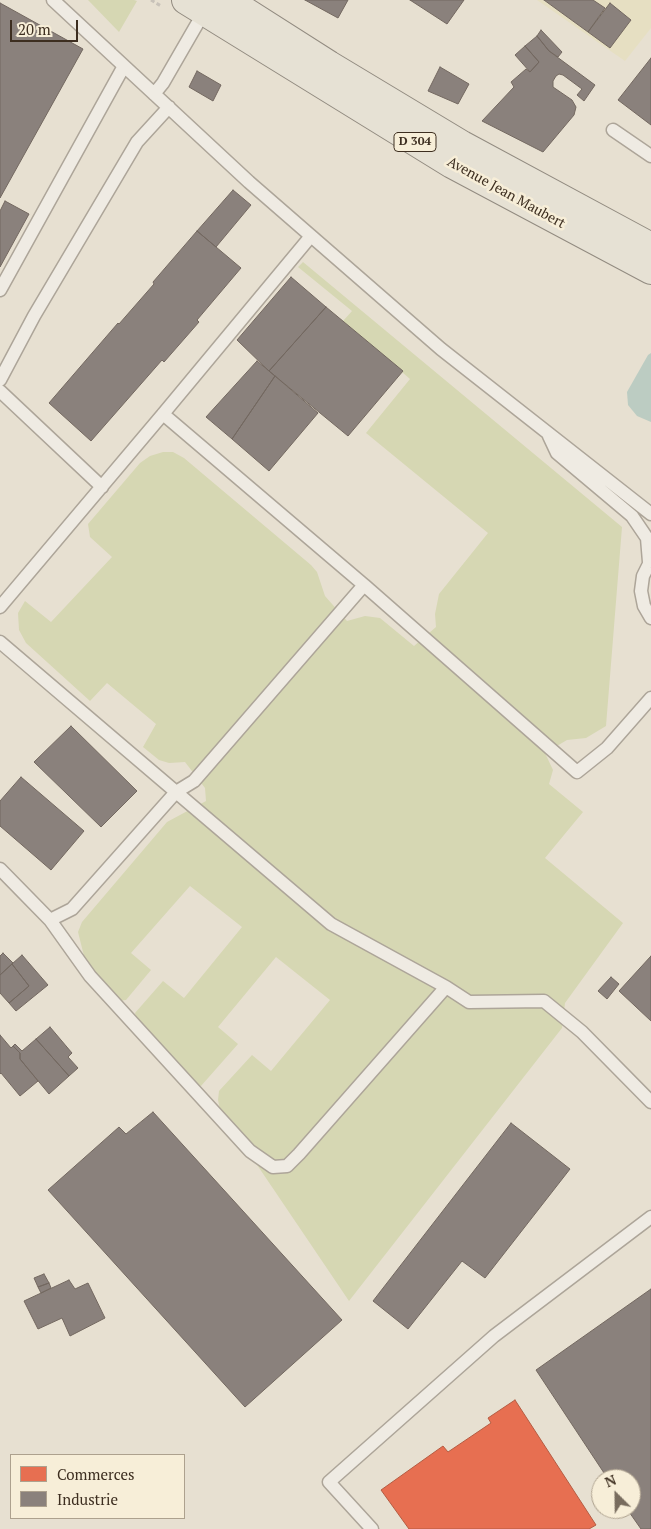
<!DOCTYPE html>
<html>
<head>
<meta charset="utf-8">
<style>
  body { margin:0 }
  #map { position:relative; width:651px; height:1529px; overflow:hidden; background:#e7e0d1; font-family:"PT Serif",serif }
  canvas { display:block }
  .legend { position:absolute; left:10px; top:1454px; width:175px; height:65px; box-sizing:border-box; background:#f7eed8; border:1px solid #ada18e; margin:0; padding:6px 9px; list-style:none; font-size:15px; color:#3d2e20 }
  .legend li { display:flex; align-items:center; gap:10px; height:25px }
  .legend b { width:25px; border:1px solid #ada18e }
  .north { position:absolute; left:591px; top:1469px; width:50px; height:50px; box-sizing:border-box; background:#f7eed8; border:1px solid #ada18e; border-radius:50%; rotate:337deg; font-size:14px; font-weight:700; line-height:20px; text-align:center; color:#3d2e20 }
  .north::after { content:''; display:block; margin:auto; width:18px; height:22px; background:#786c5e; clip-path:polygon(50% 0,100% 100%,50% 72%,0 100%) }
  .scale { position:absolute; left:10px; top:20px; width:68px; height:22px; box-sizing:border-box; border:2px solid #3d2e20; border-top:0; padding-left:6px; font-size:15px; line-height:18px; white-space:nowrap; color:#3d2e20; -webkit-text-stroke:4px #f7eed8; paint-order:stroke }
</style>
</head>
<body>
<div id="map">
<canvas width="651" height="1529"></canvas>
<ul class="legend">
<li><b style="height:14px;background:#e76f51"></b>Commerces</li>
<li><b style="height:14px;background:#8a817c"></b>Industrie</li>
</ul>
<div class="north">N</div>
<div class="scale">20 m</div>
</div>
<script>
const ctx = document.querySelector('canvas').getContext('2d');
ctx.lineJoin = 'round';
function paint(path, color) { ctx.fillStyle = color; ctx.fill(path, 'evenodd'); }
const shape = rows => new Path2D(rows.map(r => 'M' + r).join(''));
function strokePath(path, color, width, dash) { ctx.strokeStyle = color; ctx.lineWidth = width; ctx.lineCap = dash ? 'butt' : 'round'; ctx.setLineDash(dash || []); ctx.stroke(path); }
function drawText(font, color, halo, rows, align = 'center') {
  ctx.font = font + ' "PT Serif",serif'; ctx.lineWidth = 5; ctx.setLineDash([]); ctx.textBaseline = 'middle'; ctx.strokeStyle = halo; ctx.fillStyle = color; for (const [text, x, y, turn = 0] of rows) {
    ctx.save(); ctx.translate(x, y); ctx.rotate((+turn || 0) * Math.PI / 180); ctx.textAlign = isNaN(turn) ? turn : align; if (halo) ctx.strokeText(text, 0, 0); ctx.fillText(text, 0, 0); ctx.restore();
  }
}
paint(shape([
  [537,0,651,0,651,28,625,61]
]), '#e6dfc2');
paint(shape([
  [88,0,134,0,137,1,119,32],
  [303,262,622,527,606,726,586,738,567,740,545,753,553,770,549,784,583,812,545,858,623,923,565,1003,562,1028,349,1301,220,1110,218,1100,219,1091,252,1055,271,1071,330,1000,276,957,218,1027,238,1044,201,1086,195,1084,137,1021,135,1013,163,981,184,998,242,927,190,886,131,953,151,970,126,1000,118,1001,93,974,84,956,78,932,82,922,167,822,206,801,205,788,185,762,169,763,159,760,143,747,156,724,107,683,90,701,26,643,19,630,18,613,25,601,51,622,112,557,90,537,88,524,140,463,150,456,163,452,173,452,184,458,311,565,317,572,325,596,347,621,365,616,380,618,414,646,436,627,435,614,439,594,488,533,366,433,410,379,343,321,352,311,298,267]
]), '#d6d7b3');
paint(shape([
  [651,353,651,422,637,416,628,405,627,392,648,355]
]), '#bcccc2');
const shops = shape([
  [515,1400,596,1525,589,1529,409,1529,381,1490,443,1446,448,1452,491,1423,488,1418,515,1400]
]);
paint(shops, '#e76f51');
strokePath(shops, '#b45c42', 1);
const industry = shape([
  [305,0,348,0,338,18,305,0],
  [410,0,464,0,447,24,410,0],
  [544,0,593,0,605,8,588,32,544,0],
  [0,3,83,49,0,198,0,3],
  [610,3,631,20,610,48,588,32,610,3],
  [541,30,562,52,558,57,549,51,537,36,541,30],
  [537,36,549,51,595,85,584,101,577,95,582,89,563,75,559,74,556,76,553,81,553,87,572,100,576,107,574,115,543,152,482,121,514,87,511,82,526,69,530,72,539,62,525,46,537,36],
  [525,46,539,62,530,72,515,55,525,46],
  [651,58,651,125,618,100,651,58],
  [440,67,469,84,458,104,428,91,440,67],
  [197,71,221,85,213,101,189,87,197,71],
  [233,190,251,205,216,247,197,231,233,190],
  [5,201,29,214,0,267,0,211,5,201],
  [197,231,241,268,197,320,199,322,164,362,162,360,91,441,49,403,118,323,119,324,154,284,153,282,197,231],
  [291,277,326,307,269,371,237,340,291,277],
  [326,307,403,371,348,436,269,371,326,307],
  [257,361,275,376,232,439,206,417,257,361],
  [275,376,318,413,269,471,232,439,275,376],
  [71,726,137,791,101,827,34,762,71,726],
  [21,777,84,831,51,870,0,826,0,801,21,777],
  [3,953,13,963,0,975,0,956,3,953],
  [22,955,48,985,16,1011,9,1003,29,986,12,964,22,955],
  [651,956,651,1021,619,991,651,956],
  [12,964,29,986,9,1003,0,993,0,975,12,964],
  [611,977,619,984,607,999,598,991,611,977],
  [50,1027,72,1053,68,1057,78,1068,69,1076,36,1039,50,1027],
  [0,1035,11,1048,13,1046,20,1053,20,1059,38,1081,20,1096,1,1073,0,1074,0,1035],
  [36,1039,69,1076,49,1094,20,1059,20,1053,13,1046,15,1044,22,1051,36,1039],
  [153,1112,342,1320,245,1407,48,1190,119,1127,126,1134,153,1112],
  [511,1123,570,1169,485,1278,462,1261,408,1329,373,1301,511,1123],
  [44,1274,49,1283,38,1287,34,1278,44,1274],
  [69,1280,75,1289,88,1283,105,1318,70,1336,62,1318,38,1329,24,1301,69,1280],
  [49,1283,51,1288,41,1293,38,1287,49,1283],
  [651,1289,651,1529,641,1529,627,1509,631,1509,631,1479,608,1479,536,1370,651,1289]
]);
paint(industry, '#8a817c');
strokePath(industry, '#736860', 1);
const service = shape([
  [53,0,249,182,441,349,651,514],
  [154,94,163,83,204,12],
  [613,130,651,156],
  [0,290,124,66],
  [0,380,34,316,137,142,169,107],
  [0,391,102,487],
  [163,414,364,585],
  [549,436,557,453,632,516,647,538,649,562],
  [651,560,643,576,641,591,644,606,651,618],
  [0,607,163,414,311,236],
  [0,642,176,792,194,781,364,585,577,772,607,748,651,698],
  [0,869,50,920,72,909,176,792,331,924,446,987,469,1002,544,1001,582,1032,651,1102],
  [50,920,90,976,250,1151,273,1167,287,1166,299,1154,446,987],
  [372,1529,329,1482,494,1336,651,1217]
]);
const primary = shape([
  [186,0,452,164,651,270],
  [227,0,329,65,462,145,651,247]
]);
strokePath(service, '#ada599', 15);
strokePath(primary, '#928b80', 30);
strokePath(shape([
  [151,0,161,6]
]), '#c8c2b9', 3, [4, 2.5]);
strokePath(service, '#efebe3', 12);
strokePath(primary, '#e6e1d4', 28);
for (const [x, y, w] of [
  [415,142,42]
]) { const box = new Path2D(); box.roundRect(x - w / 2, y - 9.5, w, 19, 4); ctx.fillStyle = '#f7eed8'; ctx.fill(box); strokePath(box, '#3d2e20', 1); }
drawText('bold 12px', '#3d2e20', null, [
  ["D 304",415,142]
]);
drawText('14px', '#3d2e20', '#f7eed8', [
  ["Avenue Jean Maubert",506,193,29]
]);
</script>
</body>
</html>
